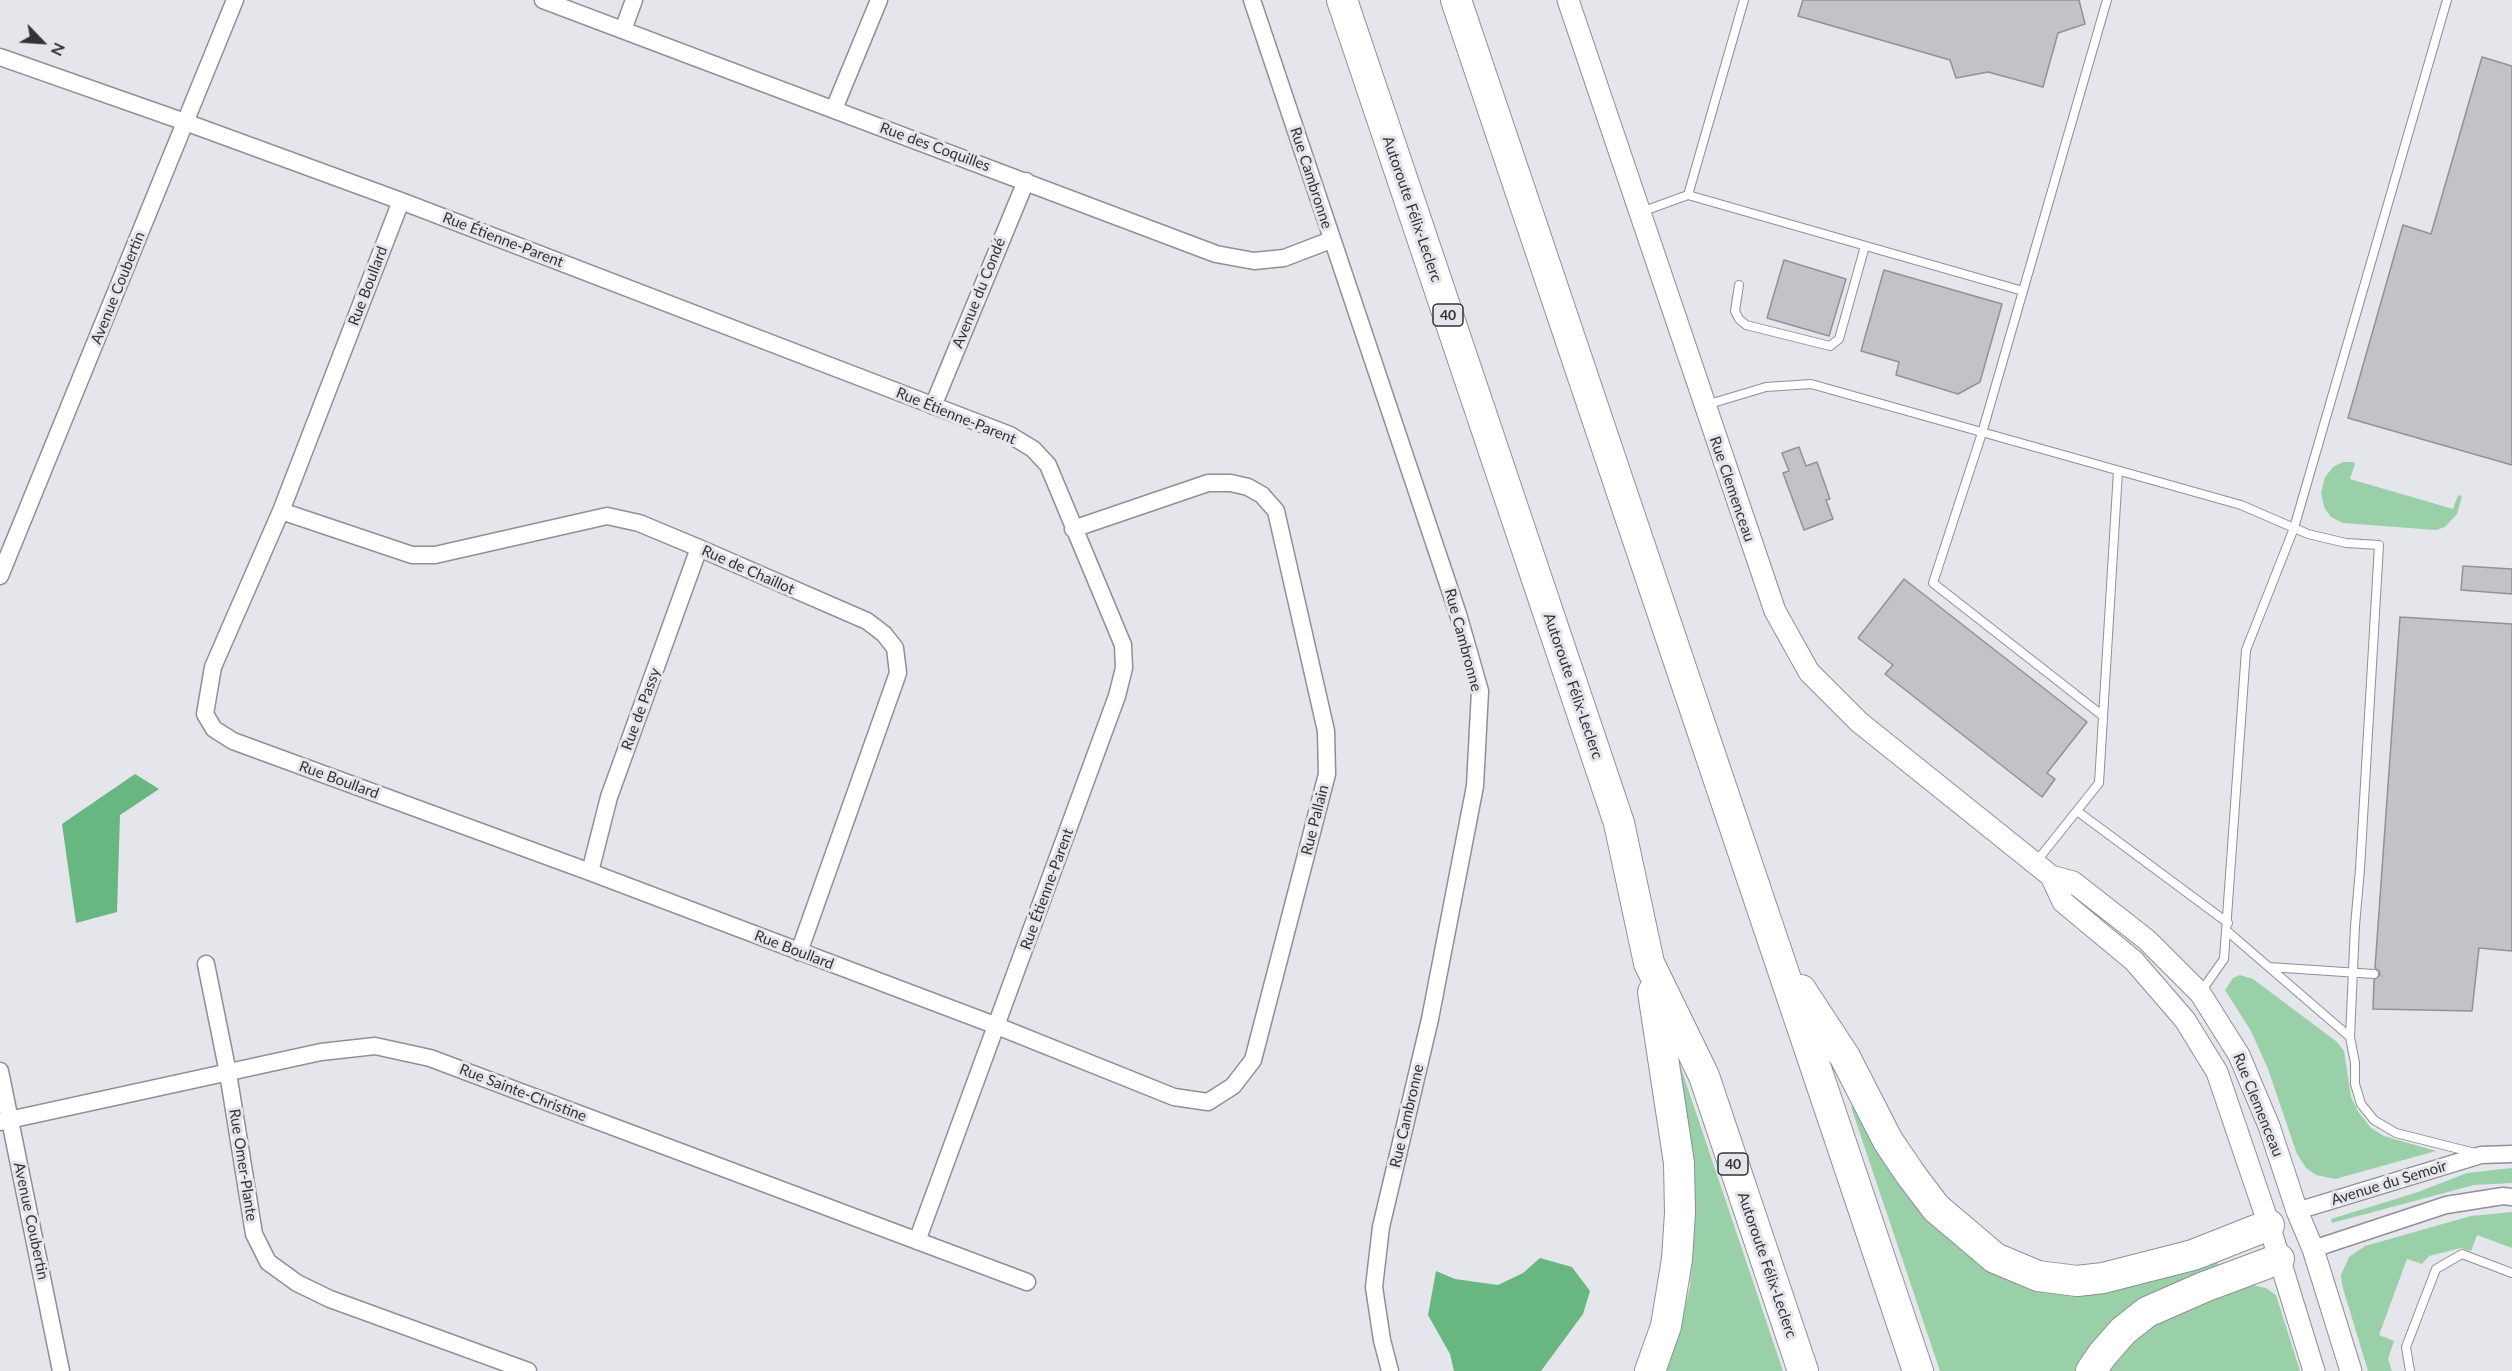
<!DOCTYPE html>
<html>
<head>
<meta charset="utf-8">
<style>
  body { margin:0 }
  #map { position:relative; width:2512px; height:1371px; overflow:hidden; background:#e5e5ec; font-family:Lato,sans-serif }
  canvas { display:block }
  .north { position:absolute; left:12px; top:12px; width:60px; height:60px; -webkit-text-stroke:4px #e5e5ec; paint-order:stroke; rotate:115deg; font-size:16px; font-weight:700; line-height:24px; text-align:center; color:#333336 }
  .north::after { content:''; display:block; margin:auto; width:21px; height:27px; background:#333336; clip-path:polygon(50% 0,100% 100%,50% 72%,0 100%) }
</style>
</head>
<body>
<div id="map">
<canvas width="2512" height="1371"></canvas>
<div class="north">N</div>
</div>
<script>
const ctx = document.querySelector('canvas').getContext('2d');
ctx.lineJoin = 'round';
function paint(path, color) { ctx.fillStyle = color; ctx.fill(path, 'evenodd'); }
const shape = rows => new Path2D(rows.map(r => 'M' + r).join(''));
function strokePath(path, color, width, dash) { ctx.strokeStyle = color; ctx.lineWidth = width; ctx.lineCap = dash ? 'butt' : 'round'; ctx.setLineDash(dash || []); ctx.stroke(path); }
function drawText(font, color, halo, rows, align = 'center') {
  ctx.font = font + ' Lato,sans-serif'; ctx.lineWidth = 6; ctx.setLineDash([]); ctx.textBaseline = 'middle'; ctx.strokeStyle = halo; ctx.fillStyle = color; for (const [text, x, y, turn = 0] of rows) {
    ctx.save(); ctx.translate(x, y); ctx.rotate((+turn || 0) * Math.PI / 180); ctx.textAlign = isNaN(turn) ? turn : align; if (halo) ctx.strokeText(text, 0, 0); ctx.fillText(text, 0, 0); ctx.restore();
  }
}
paint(shape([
  [2343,462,2353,462,2355,464,2350,479,2453,509,2458,495,2462,496,2457,514,2445,527,2436,530,2343,523,2331,517,2324,507,2321,493,2325,477,2333,467],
  [2240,975,2253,979,2337,1042,2344,1051,2351,1097,2359,1113,2371,1128,2384,1136,2436,1151,2335,1179,2316,1175,2306,1168,2297,1154,2268,1069,2251,1031,2225,990,2233,978],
  [1679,1062,1783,1371,1664,1371,1678,1338,1690,1286,1693,1233],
  [1856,1105,1999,1274,2216,1257,2218,1265,2156,1292,2078,1371,1940,1371,1851,1107],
  [2512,1168,2512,1183,2474,1185,2332,1223,2331,1219,2418,1192,2467,1173],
  [2512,1212,2512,1248,2477,1235,2471,1251,2461,1248,2429,1256,2422,1264,2407,1259,2379,1335,2394,1341,2388,1359,2392,1371,2368,1371,2342,1285,2341,1275,2349,1257,2365,1246,2471,1216],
  [2252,1285,2266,1288,2276,1295,2300,1371,2106,1371,2153,1320]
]), '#9ad0a8');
paint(shape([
  [135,774,159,789,120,815,117,912,76,923,62,824],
  [1540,1258,1572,1267,1590,1291,1583,1314,1541,1371,1454,1371,1450,1354,1428,1315,1436,1271,1455,1279,1498,1285,1523,1273]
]), '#68b680');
const building = shape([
  [1803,0,2079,0,2085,24,2058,33,2043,87,1988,72,1956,78,1950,60,1798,16,1803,0],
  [2482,57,2512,66,2512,465,2348,418,2403,225,2431,234,2482,57],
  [1784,260,1846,279,1829,336,1767,318,1784,260],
  [1884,270,2002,304,1980,382,1958,394,1896,375,1899,362,1861,351,1884,270],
  [1799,447,1806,466,1817,462,1830,499,1826,500,1833,519,1804,530,1783,473,1789,471,1782,453,1799,447],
  [2463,566,2512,569,2512,594,2461,590,2463,566],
  [1904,579,2087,722,2047,773,2055,779,2042,797,1885,674,1893,665,1858,638,1904,579],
  [2400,617,2512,624,2512,951,2479,948,2472,1011,2373,1009,2374,980,2380,975,2379,971,2375,968,2400,617]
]);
paint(building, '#c4c2c8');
strokePath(building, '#939197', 1.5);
const service = shape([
  [1688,195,1744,0],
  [1641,212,1688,195,2023,291],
  [1739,285,1735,311,1739,319,1746,325,1830,346,1839,339,1865,246],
  [1706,405,1766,387,1811,384,2241,505,2308,534,2346,543,2379,545,2360,869,2355,926,2350,1037,2355,1063,2355,1084,2361,1104,2374,1120,2396,1133,2475,1153],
  [2103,716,1933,583,1982,433,2107,0],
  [2077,811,2228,923],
  [2036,862,2099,783,2118,471],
  [2227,931,2350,1037],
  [2269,967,2374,974],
  [2200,993,2224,959,2246,650,2294,528,2447,0],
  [2410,1371,2406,1347,2436,1269,2462,1254,2512,1273]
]);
const minor = shape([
  [543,0,1216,254,1254,261,1284,258,1331,240],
  [1252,0,1458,614,1480,691,1475,786,1430,1019,1381,1227,1374,1287,1382,1340,1390,1371],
  [623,30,634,0],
  [0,57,185,122,401,201,1010,435,1033,449,1048,465,1123,645,1124,668,1117,696,917,1241],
  [834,109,879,0],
  [401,201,281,511,213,667,205,714,214,729,233,741,590,872,997,1026,1174,1097,1208,1102,1233,1086,1253,1060,1327,774,1326,731,1276,511,1262,495,1248,487,1231,483,1208,483,1073,529],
  [933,406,1026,181],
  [281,511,412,555,435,555,607,516,639,523,699,548,867,621,884,634,895,648,898,673,799,952],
  [0,576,235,0],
  [590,872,609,797,699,548],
  [206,964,228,1073,254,1234,268,1262,297,1283,330,1299,528,1371],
  [0,1071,61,1371],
  [0,1122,321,1052,375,1046,430,1058,1027,1282],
  [2297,1211,2481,1155,2512,1154],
  [2313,1249,2446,1205,2503,1196,2512,1197]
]);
const tertiary = shape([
  [1568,0,1775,611,1809,672,1859,722,2051,876,2073,882,2147,940,2200,993,2239,1055,2269,1126,2297,1211,2313,1249,2351,1371],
  [2051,876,2063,902,2134,961,2185,1020,2217,1072,2269,1225,2314,1371]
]);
const motorway = shape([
  [1342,0,1619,823,1649,963,1704,1076,1803,1371],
  [1456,0,1918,1371],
  [1801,990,1845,1057,1888,1141,1911,1175,1936,1208,1995,1258,2038,1276,2077,1281,2103,1278,2193,1255,2269,1225],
  [1650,1371,1666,1326,1677,1259,1680,1213,1679,1163,1653,992],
  [2091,1371,2102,1355,2123,1331,2147,1312,2204,1287,2279,1259]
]);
strokePath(service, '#8f8f96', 10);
strokePath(minor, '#8f8f96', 19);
strokePath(tertiary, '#8f8f96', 23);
strokePath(motorway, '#8f8f96', 32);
strokePath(service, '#fff', 8);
strokePath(minor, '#fff', 16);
strokePath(tertiary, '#fff', 21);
strokePath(motorway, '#fff', 30);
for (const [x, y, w] of [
  [1448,315,30],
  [1733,1164,30]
]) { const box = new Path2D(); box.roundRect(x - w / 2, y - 11, w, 22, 4.5); ctx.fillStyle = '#e5e5ec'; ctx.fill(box); strokePath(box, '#333336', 1.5); }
drawText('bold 14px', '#333336', null, [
  ["40",1448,315],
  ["40",1733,1164]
]);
drawText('15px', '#333336', '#e5e5ec', [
  ["Rue des Coquilles",935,147,20],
  ["Rue Cambronne",1311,178,72],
  ["Autoroute Félix-Leclerc",1412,209,71],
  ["Rue Étienne-Parent",503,240,21],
  ["Rue Boullard",368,286,-69],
  ["Avenue Coubertin",118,288,-68],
  ["Avenue du Condé",979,293,-68],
  ["Rue Étienne-Parent",956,416,22],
  ["Rue Clemenceau",1732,489,71],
  ["Rue de Chaillot",748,570,24],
  ["Rue Cambronne",1463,640,75],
  ["Autoroute Félix-Leclerc",1573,686,71],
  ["Rue de Passy",641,709,-70],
  ["Rue Boullard",339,780,20],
  ["Rue Pallain",1315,820,-76],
  ["Rue Étienne-Parent",1047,889,-70],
  ["Rue Boullard",794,950,21],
  ["Rue Sainte-Christine",523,1093,21],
  ["Rue Clemenceau",2258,1105,68],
  ["Rue Cambronne",1407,1116,-77],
  ["Rue Omer-Plante",243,1165,81],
  ["Avenue du Semoir",2389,1183,-17],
  ["Avenue Coubertin",31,1221,78],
  ["Autoroute Félix-Leclerc",1767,1265,71]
]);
</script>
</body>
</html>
